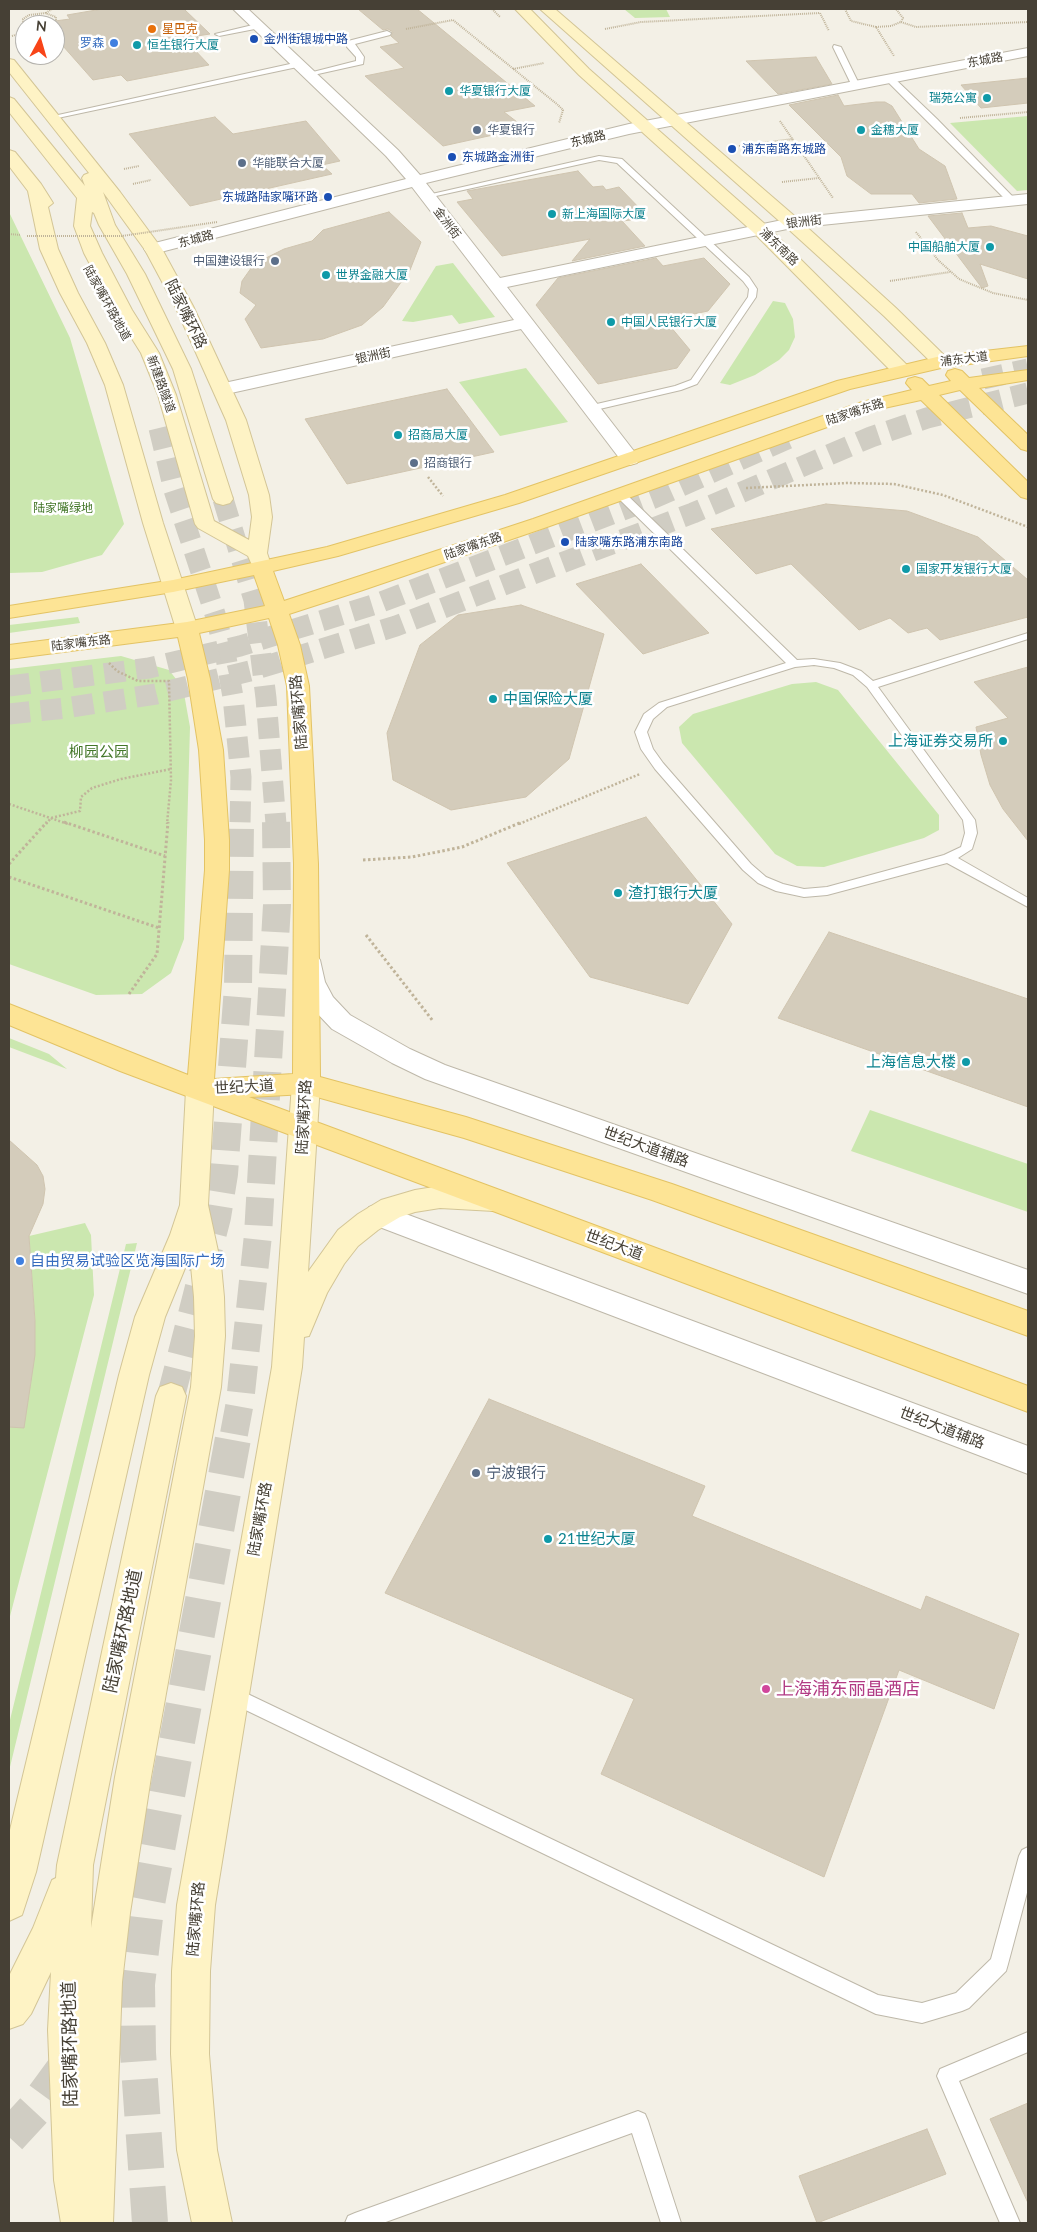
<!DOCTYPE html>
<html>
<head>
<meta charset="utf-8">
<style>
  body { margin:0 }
  #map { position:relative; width:1037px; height:2232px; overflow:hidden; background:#f3f0e6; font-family:Lato,sans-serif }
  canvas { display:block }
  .frame { position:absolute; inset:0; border:10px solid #464035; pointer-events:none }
  .north { position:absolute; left:15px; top:15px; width:50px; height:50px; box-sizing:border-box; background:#fff; border:1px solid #b5b3ae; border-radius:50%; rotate:6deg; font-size:14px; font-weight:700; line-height:20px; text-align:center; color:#464035 }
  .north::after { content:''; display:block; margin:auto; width:18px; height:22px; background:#f84418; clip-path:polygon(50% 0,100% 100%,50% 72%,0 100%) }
</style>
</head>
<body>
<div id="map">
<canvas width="1037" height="2232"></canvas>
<div class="frame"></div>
<div class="north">N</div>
</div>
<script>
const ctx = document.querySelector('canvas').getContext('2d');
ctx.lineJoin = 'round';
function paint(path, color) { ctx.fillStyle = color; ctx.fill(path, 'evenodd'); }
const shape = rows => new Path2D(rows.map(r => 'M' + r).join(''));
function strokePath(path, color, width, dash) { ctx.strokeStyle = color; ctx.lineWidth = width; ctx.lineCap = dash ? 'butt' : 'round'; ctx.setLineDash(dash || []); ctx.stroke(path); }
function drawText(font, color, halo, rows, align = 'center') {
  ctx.font = font + ' Lato,"Noto Sans SC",sans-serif'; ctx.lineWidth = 5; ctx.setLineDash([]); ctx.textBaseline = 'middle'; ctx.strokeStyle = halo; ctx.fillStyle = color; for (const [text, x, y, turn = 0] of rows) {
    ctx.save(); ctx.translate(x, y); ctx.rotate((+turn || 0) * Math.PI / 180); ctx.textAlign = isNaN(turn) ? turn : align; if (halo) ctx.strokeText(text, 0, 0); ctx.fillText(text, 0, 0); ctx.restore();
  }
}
paint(shape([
  [624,9,666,9,670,17,635,18],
  [1028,116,1028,190,1017,191,950,123],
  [9,212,70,338,124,524,102,555,42,572,9,573],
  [453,263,495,317,459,324,452,315,413,322,402,321,436,266],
  [773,301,785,303,793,319,795,337,789,350,779,360,755,375,730,385,720,383],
  [526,368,568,422,500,436,459,382],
  [78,617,80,623,9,633,9,625],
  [121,656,169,670,183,688,190,727,184,939,171,973,142,994,96,995,9,964,9,669],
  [816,682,838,690,939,815,939,830,924,838,824,867,797,866,775,854,682,743,679,727,693,714,792,684],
  [9,1038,49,1054,67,1069,9,1047],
  [870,1110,1028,1164,1028,1212,851,1151],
  [85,1223,91,1235,94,1295,9,1620,9,1420,30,1387,35,1321,29,1236],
  [137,1243,9,1771,9,1724,126,1244]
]), '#cbe7af');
const building = shape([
  [102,9,184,9,210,34,197,36,204,44,191,46,209,65,127,81,121,75,93,80,55,37,55,21,70,19,67,15,102,9],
  [358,9,417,9,535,106,504,112,525,128,443,146,365,76,404,68,380,47,399,43,391,36,393,32,388,29,383,30,358,9],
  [816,57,832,84,778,94,746,61,816,57],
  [1028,78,1028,103,981,108,961,85,1028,78],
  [838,95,844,106,876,102,885,102,892,106,919,149,945,166,957,199,919,203,912,194,871,194,847,176,841,157,789,105,838,95],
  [215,117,233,134,306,121,340,161,322,165,332,174,190,206,129,134,215,117],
  [578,171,593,187,603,186,606,190,619,187,644,213,628,216,631,220,622,221,645,246,572,261,590,239,502,256,457,202,473,199,467,191,578,171],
  [389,212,421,242,410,270,383,307,362,325,323,339,261,348,245,319,256,305,240,293,242,281,254,264,284,249,312,241,323,230,389,212],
  [962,213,968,228,991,226,1028,236,1028,279,980,264,988,286,982,288,928,216,962,213],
  [656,258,663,266,704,258,730,284,708,311,665,320,690,350,677,368,598,384,536,305,558,278,656,258],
  [447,389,494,452,347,484,305,419,447,389],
  [826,504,907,511,978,537,1028,580,1028,617,940,640,927,628,908,633,890,618,859,630,791,564,756,574,711,529,826,504],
  [641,564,709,633,643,654,576,584,641,564],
  [521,605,604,634,569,759,526,797,451,810,393,780,387,733,420,645,458,615,521,605],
  [1028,667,1028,841,1003,809,990,785,981,755,976,727,1008,718,974,682,1028,667],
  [646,817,732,924,688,1004,590,977,507,863,646,817],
  [829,932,1028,999,1028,1107,778,1018,829,932],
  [9,1140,37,1165,43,1176,45,1189,43,1204,29,1236,35,1321,35,1355,24,1428,9,1427,9,1140],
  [489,1399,705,1486,692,1516,921,1610,926,1596,1019,1634,994,1709,899,1670,824,1877,601,1774,634,1699,385,1593,489,1399],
  [1028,2103,1028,2203,990,2119,1028,2103],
  [927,2129,946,2174,817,2223,799,2176,927,2129]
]);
paint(building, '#d4ccbb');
strokePath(building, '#cfc4af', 1);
strokePath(shape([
  [159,428,174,490,215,614,225,652,233,697,241,777,240,824],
  [223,499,254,600,266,698,276,824]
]), '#d0cdc3', 21, [21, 11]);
strokePath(shape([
  [171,1396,217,1217,224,1174,238,987,240,822],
  [234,1434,240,1402,258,1235,277,905,276,822]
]), '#d0cdc3', 28, [28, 14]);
strokePath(shape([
  [9,2137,34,2110,72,2058],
  [150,2223,138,2053,137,1984,146,1909,234,1433]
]), '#d0cdc3', 36, [36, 18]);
strokePath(shape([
  [983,379,1028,369],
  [9,686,149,668,240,646,376,604,654,498,789,438],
  [9,714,66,708,156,694,250,671,396,626,693,513,871,437,927,418,1028,393]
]), '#d0cdc3', 21, [21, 11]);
const service = shape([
  [257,24,260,24,260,28,219,36,215,34,257,24],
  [387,31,391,33,390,35,355,44,364,57,363,64,309,76,305,74,356,61,356,57,347,47,348,41,387,31],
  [834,45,841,47,860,86,859,88,852,86,833,47,834,45],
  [299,62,303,64,302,66,53,119,49,117,299,62],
  [887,77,893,77,937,119,1015,199,1015,203,1009,203,887,81,887,77],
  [599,156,622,159,749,277,757,289,756,297,697,384,681,390,591,411,586,408,588,406,675,386,691,380,748,297,749,289,743,281,617,163,599,160,427,198,423,196,599,156],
  [620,491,624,492,797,660,814,659,840,663,861,671,873,681,1028,633,1028,639,878,687,975,820,977,833,972,849,958,858,1028,898,1028,907,947,863,827,895,804,897,776,891,758,883,743,870,655,769,641,749,635,732,644,714,659,703,786,663,616,496,615,494,620,491],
  [814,665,834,668,853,675,867,687,963,820,965,833,961,847,944,855,827,887,804,889,783,884,766,877,751,864,663,763,653,749,647,732,653,719,667,707,795,667,814,665],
  [233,1687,878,1995,922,2003,956,1993,991,1959,1019,1856,1022,1850,1028,1847,1028,1889,1008,1964,1006,1971,969,2008,962,2011,922,2023,876,2014,227,1701,224,1695,227,1689,233,1687],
  [1028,2032,1028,2052,959,2081,1020,2223,1000,2223,937,2076,940,2069,1028,2032],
  [638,2111,645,2114,648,2121,681,2223,661,2223,632,2133,383,2223,345,2223,348,2216,355,2213,638,2111]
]);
const minor = shape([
  [233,9,248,9,398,150,420,175,629,124,1028,48,1028,56,629,134,426,183,500,278,792,218,1028,194,1028,204,792,228,507,287,640,459,637,463,630,465,623,463,521,329,222,395,215,393,213,389,215,385,514,320,412,187,153,254,147,253,144,249,147,245,406,179,386,156,233,9],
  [307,951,316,954,320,960,325,982,333,997,350,1015,410,1049,445,1065,1028,1270,1028,1294,425,1079,392,1063,332,1029,314,1010,299,982,294,960,298,954,307,951],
  [379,1204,1028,1446,1028,1474,369,1223,365,1215,369,1207,379,1204]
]);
const secondary = shape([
  [515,9,530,9,589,69,766,225,908,366,910,370,908,374,901,376,894,374,754,233,579,75,515,9],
  [540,9,555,9,798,219,896,308,947,358,950,362,947,366,941,368,935,366,884,316,786,227,540,9],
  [9,59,14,60,120,192,162,249,193,306,246,420,269,495,272,517,267,553,272,568,269,572,262,574,255,572,248,556,198,528,195,524,158,395,141,353,114,310,84,253,74,226,77,198,9,112,9,97,14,99,85,186,82,178,84,175,89,173,9,72,9,59],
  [103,192,145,250,175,306,226,420,249,495,252,517,249,540,214,521,176,395,159,353,132,310,102,253,90,226,92,212,94,213,99,225,127,274,173,369,213,499,216,503,223,505,230,503,233,499,191,369,145,274,115,225,103,192],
  [9,150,15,152,41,184,53,203,48,207,58,249,78,293,105,343,123,385,163,523,198,629,195,634,187,636,179,634,176,629,143,523,105,385,87,343,60,293,40,249,28,191,9,166,9,150],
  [306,1074,316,1077,320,1084,308,1272,338,1230,358,1214,381,1200,415,1190,440,1186,465,1186,494,1189,504,1192,508,1200,504,1208,494,1211,440,1208,415,1212,400,1217,378,1230,358,1246,344,1264,327,1293,309,1336,304,1337,302,1367,215,1905,210,1971,209,2054,217,2150,232,2223,192,2223,177,2150,171,2054,172,1971,177,1905,272,1367,292,1084,296,1077,306,1074],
  [200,1080,210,1083,214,1090,208,1205,221,1265,224,1297,225,1336,221,1387,151,1777,130,1913,122,1982,113,2223,61,2223,54,2180,48,2030,51,1972,31,2014,23,2024,9,2029,9,1976,33,1928,52,1880,56,1878,57,1865,156,1396,160,1387,171,1383,182,1387,186,1396,93,1865,91,1928,115,1777,191,1387,195,1336,194,1297,190,1256,165,1317,149,1375,36,1872,22,1915,9,1921,9,1834,119,1375,135,1317,170,1235,180,1205,186,1090,190,1083,200,1080]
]);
const primary = shape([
  [1028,346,1028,356,941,368,850,389,519,503,338,556,273,571,284,601,533,519,862,402,912,390,906,383,908,379,915,377,922,379,929,386,951,381,946,375,948,371,955,369,962,371,969,378,1028,370,1028,380,979,388,1028,435,1028,451,1021,449,960,390,939,395,1028,482,1028,499,1021,497,921,400,875,410,547,527,363,590,289,614,300,645,309,686,318,864,320,1077,466,1117,672,1184,1028,1311,1028,1336,652,1200,464,1138,306,1094,249,1097,1028,1386,1028,1412,120,1071,9,1025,9,1004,188,1075,205,870,205,840,199,750,188,679,178,637,9,659,9,645,187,622,265,606,254,575,173,592,9,618,9,606,173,580,327,547,505,495,837,381,941,356,1028,346],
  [269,618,278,645,287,686,294,864,293,1074,214,1079,229,870,229,840,223,750,210,679,199,633,269,618]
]);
strokePath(service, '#beb8a9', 2);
strokePath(minor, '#beb8a9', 2);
strokePath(secondary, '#d3c596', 2);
strokePath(primary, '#e3c364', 2);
strokePath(shape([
  [492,9,500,17],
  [845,9,851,21,876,27,894,56],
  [46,13,52,9],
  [901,22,916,27,1028,22],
  [28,25,23,22,23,19,29,15,45,13,56,17,56,21,47,25],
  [876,27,891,26,901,22,903,18,896,9],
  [406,29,453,20,558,105,563,110,559,123],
  [605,29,641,22,820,13,829,31],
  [12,36,25,32],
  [513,69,544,63],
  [960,118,1028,112],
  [780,121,833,198],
  [739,146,793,139],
  [124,169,139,166],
  [782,182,819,178],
  [133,184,151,180],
  [916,232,938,260,959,279,993,293,1028,300],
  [9,234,21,235],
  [890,281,950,272]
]), '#c0b49a', 2, [1, 1]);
strokePath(shape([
  [428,477,443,496],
  [746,488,847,483,894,484,943,495,1028,527],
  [109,663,117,671,138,681,169,681,171,780,167,824],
  [9,804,68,824],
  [46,824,51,818,80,811,81,797,92,788,121,779,171,769],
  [519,824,640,774]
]), '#c0b49a', 2.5, [2, 2]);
strokePath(shape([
  [64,822,165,856],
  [363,860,412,857,462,847,522,822],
  [9,864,47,822],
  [9,877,159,928],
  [366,935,433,1021],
  [129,994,157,954,168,822]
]), '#c0b49a', 3, [2.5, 2.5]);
paint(service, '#fff');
paint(minor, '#fff');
paint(secondary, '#fef3c5');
paint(primary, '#fde495');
strokePath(shape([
  [27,236,122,236,217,222]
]), '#c0b49a', 2, [1, 1]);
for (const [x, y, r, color] of [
  [152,29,5,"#e8710a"],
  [254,39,5,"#1a4fb4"],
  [114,43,5,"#3f7fe0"],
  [137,45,5,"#0f9aa8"],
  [449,91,5,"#0f9aa8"],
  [987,98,5,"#0f9aa8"],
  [477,130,5,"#5c6f8a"],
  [861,130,5,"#0f9aa8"],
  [732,149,5,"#1a4fb4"],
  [452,157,5,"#1a4fb4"],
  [242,163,5,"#5c6f8a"],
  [328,197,5,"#1a4fb4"],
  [552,214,5,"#0f9aa8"],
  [990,247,5,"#0f9aa8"],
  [275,261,5,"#5c6f8a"],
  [326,275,5,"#0f9aa8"],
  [611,322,5,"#0f9aa8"],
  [398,435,5,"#0f9aa8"],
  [414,463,5,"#5c6f8a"],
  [565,542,5,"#1a4fb4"],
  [906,569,5,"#0f9aa8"],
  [493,699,5,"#0f9aa8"],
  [1003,741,5,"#0f9aa8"],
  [618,893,5,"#0f9aa8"],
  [966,1062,5,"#0f9aa8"],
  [20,1261,5,"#3f7fe0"],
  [476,1473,5,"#5c6f8a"],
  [548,1539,5,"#0f9aa8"],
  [766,1689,5,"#d1479c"]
]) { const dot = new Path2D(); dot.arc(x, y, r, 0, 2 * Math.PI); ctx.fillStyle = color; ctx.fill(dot); strokePath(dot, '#fff', 2); }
drawText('12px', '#c56008', '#fff', [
  ["星巴克",162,29]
], 'left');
drawText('12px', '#164399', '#fff', [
  ["金州街银城中路",264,39],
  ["浦东南路东城路",742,149],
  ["东城路金洲街",462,157],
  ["东城路陆家嘴环路",318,197,"right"],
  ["陆家嘴东路浦东南路",575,542]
], 'left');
drawText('12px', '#366cbe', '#fff', [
  ["罗森",104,43]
], 'right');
drawText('12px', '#0d838f', '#fff', [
  ["恒生银行大厦",147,45],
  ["华夏银行大厦",459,91],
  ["瑞苑公寓",977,98,"right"],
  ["金穗大厦",871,130],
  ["新上海国际大厦",562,214],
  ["中国船舶大厦",980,247,"right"],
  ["世界金融大厦",336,275],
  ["中国人民银行大厦",621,322],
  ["招商局大厦",408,435],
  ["国家开发银行大厦",916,569]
], 'left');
drawText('12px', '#464035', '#fff', [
  ["东城路",985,60,-11],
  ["东城路",588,139,-14],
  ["银洲街",804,222,-7],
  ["金洲街",447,223,53],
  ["东城路",196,239,-15],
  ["浦东南路",779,247,44],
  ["陆家嘴环路地道",107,303,61],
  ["银洲街",373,356,-12],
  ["浦东大道",964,359,-7],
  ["新建路隧道",161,384,70],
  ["陆家嘴东路",855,412,-18],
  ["陆家嘴东路",473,546,-19],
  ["陆家嘴东路",81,643,-7]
]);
drawText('12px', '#4e5e75', '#fff', [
  ["华夏银行",487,130],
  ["华能联合大厦",252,163],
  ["中国建设银行",265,261,"right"],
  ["招商银行",424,463]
], 'left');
drawText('12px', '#437729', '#fff', [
  ["陆家嘴绿地",63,508]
]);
drawText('15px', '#464035', '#fff', [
  ["陆家嘴环路",186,314,64],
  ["陆家嘴环路",299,712,-95],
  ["世纪大道",244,1087,-3],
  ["陆家嘴环路",304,1117,-87],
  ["世纪大道辅路",646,1147,20],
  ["世纪大道",614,1245,20],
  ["世纪大道辅路",942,1428,21],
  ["陆家嘴环路",260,1519,-80],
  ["陆家嘴环路",196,1919,-85]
]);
drawText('15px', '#0d838f', '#fff', [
  ["中国保险大厦",503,699],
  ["上海证券交易所",993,741,"right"],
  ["渣打银行大厦",628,893],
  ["上海信息大楼",956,1062,"right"],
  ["21世纪大厦",558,1539]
], 'left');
drawText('15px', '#437729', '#fff', [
  ["柳园公园",99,752]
]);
drawText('15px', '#366cbe', '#fff', [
  ["自由贸易试验区览海国际广场",30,1261]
], 'left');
drawText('15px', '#4e5e75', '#fff', [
  ["宁波银行",486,1473]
], 'left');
drawText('18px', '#464035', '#fff', [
  ["陆家嘴环路地道",123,1631,-78],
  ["陆家嘴环路地道",70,2044,-91]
]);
drawText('18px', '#b23c85', '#fff', [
  ["上海浦东丽晶酒店",776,1689]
], 'left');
</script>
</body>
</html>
